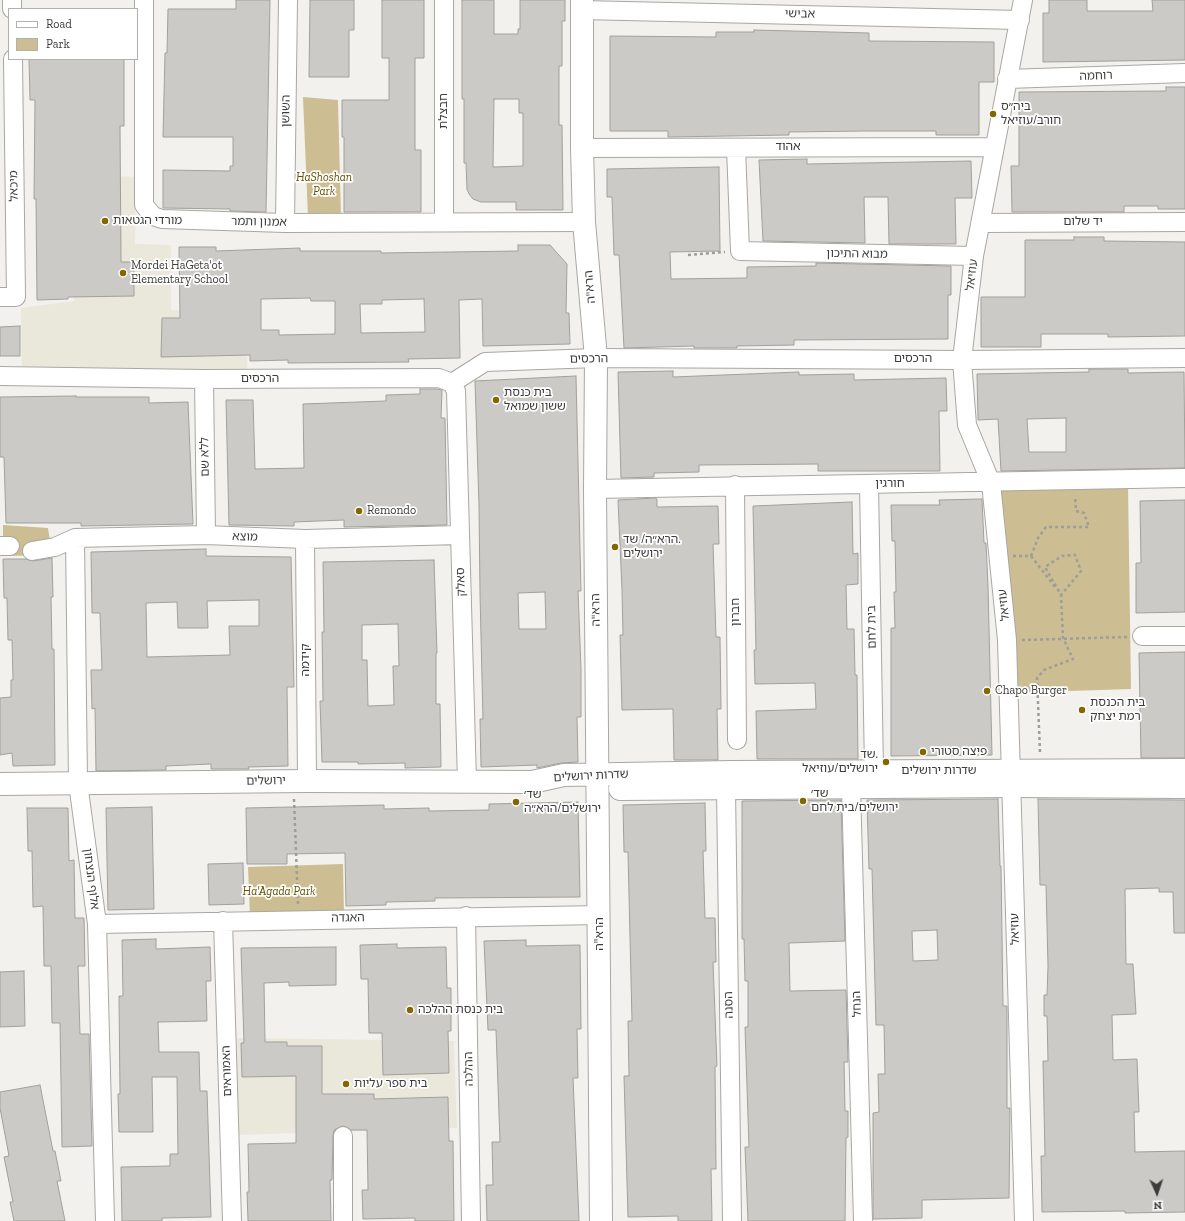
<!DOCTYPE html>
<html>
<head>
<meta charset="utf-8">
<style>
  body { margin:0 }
  #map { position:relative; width:1185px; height:1221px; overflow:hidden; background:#f3f1ed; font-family:"Zilla Slab",serif }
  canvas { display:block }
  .legend { position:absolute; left:8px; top:8px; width:130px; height:52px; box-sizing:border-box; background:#fff; border:1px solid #b1b1b0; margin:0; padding:5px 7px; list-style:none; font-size:12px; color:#3c3c3a }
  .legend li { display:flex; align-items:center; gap:8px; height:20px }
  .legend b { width:20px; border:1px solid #b1b1b0 }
  .north { position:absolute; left:1137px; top:1173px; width:40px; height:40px; -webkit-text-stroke:3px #fff; paint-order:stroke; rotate:177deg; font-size:11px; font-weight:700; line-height:16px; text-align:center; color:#3c3c3a }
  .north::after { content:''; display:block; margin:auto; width:14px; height:18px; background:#3c3c3a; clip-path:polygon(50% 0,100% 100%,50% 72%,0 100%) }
</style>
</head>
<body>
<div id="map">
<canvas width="1185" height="1221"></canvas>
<ul class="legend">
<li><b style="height:5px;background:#fff"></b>Road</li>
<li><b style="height:11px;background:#ccbd93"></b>Park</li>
</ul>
<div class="north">N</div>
</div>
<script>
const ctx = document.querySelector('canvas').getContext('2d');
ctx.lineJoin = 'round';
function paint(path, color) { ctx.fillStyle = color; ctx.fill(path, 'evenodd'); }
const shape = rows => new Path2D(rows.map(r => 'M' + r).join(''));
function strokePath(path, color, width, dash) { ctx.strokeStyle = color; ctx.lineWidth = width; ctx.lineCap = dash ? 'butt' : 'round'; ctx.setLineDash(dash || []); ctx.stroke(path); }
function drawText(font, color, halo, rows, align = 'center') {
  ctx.font = font + ' "Zilla Slab","Noto Sans Hebrew",serif'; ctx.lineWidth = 3.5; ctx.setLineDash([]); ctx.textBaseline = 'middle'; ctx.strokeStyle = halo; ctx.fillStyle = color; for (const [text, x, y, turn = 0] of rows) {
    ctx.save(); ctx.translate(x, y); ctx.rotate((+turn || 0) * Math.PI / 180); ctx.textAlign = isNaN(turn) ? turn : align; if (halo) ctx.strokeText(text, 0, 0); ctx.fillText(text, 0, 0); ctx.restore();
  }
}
paint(shape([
  [76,174,136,177,135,244,171,245,171,310,248,314,247,372,22,371,21,308,74,301],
  [237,1038,454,1041,457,1128,236,1135]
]), '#eae7db');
paint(shape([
  [303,97,338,100,341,218,308,217],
  [1128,485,1131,689,1008,693,998,488],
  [3,525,48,528,52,555,3,556],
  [343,864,344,916,250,918,248,867]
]), '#ccbd93');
const building = shape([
  [236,0,270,0,266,212,230,211,230,209,163,208,163,170,230,171,230,166,233,166,233,137,163,137,165,53,167,53,168,9,236,9,236,0],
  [310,0,354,0,354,30,349,30,349,77,309,77,310,0],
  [382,0,424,0,424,58,415,58,415,150,421,150,421,212,344,212,344,137,342,137,342,100,389,100,389,58,382,58,382,0],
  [462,0,494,0,494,34,518,34,518,29,520,29,520,0,565,0,565,21,562,21,562,66,559,66,559,125,562,125,563,210,516,210,516,202,481,202,473,199,469,194,467,189,466,163,464,163,464,99,462,99,462,0],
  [494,99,519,99,519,113,523,113,523,166,493,167,494,99],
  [1049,0,1087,0,1087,11,1153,11,1152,0,1185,0,1185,60,1043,62,1043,13,1049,13,1049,0],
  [754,30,869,33,869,41,994,42,994,82,979,82,979,135,936,135,936,131,865,131,789,132,789,135,668,137,668,131,610,131,610,36,716,37,716,32,754,32,754,30],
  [29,59,124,59,124,126,120,126,121,262,134,262,134,296,68,297,68,299,37,300,36,199,34,199,35,100,30,100,29,59],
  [1166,87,1185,87,1185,209,1158,209,1158,206,1124,206,1124,212,1012,212,1011,166,1019,166,1019,92,1166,91,1166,87],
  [807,159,807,164,971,161,972,198,955,198,956,244,889,244,888,197,864,197,865,243,763,241,759,160,807,159],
  [719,167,720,251,670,252,671,279,747,278,747,267,816,266,816,263,951,266,951,295,948,295,948,339,794,340,794,345,737,346,737,348,694,348,694,346,624,348,619,255,614,255,612,197,607,197,607,169,719,167],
  [1074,237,1104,237,1104,241,1185,242,1185,336,1108,337,1108,334,1041,334,1041,347,981,347,981,297,1025,297,1025,240,1074,240,1074,237],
  [518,245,550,245,567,264,566,313,569,313,570,344,483,346,482,299,459,300,460,358,408,359,409,362,288,363,288,360,250,361,250,355,161,357,162,318,180,318,179,247,216,247,216,251,300,248,300,251,381,251,381,253,518,251,518,245],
  [310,298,311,301,335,301,335,334,279,335,279,330,261,330,261,299,310,298],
  [424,299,425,332,361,333,360,304,382,304,382,300,424,299],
  [20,326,20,356,0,356,0,327,20,326],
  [1089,369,1128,369,1128,373,1184,372,1185,468,1001,471,998,419,978,420,977,374,1089,372,1089,369],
  [1066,418,1066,452,1029,452,1027,419,1066,418],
  [673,371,673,377,799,372,799,375,854,374,854,380,946,378,947,411,939,411,940,471,818,471,818,464,699,465,699,472,654,473,654,477,621,478,618,372,673,371],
  [576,376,581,591,578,591,581,669,581,717,577,717,578,762,561,763,537,768,537,765,481,767,480,719,483,719,480,594,479,505,475,381,576,376],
  [545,592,546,629,519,629,518,593,545,592],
  [420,389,437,389,442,390,441,418,445,418,447,525,344,527,344,520,294,522,294,526,229,525,226,400,253,400,255,469,304,468,303,404,386,401,386,395,420,394,420,389],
  [76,396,76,397,149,397,149,403,188,402,193,524,81,526,81,523,6,523,4,457,0,457,0,397,76,396],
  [655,498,657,499,657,507,718,506,719,544,713,544,716,637,720,637,721,709,717,709,718,760,674,760,673,709,622,710,620,635,623,635,622,590,618,500,655,498],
  [982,499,984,543,986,543,988,586,992,755,891,756,891,628,895,628,894,592,896,592,895,541,892,541,891,505,940,505,939,500,982,499],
  [1185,500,1185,612,1136,613,1136,563,1141,563,1140,501,1185,500],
  [852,502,853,554,858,553,858,584,846,585,847,629,854,629,855,675,857,675,858,759,757,759,756,711,816,709,815,683,755,684,754,650,756,650,753,506,852,502],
  [206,549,206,556,291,557,294,687,287,687,288,766,248,767,249,769,211,769,211,764,166,766,166,770,96,771,95,708,92,709,91,670,102,670,100,613,92,613,91,552,206,549],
  [259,600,259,626,229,626,230,655,147,657,146,603,177,602,178,628,208,628,207,601,259,600],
  [52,558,53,597,51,597,52,649,54,649,55,765,13,766,12,753,0,755,0,698,11,697,11,680,13,680,12,640,8,640,7,598,4,598,3,559,26,559,33,561,52,558],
  [434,560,437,653,436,653,436,704,440,704,441,767,405,768,405,763,358,764,358,762,322,762,320,701,323,701,322,632,324,632,323,562,434,560],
  [398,624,399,666,393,666,394,705,368,706,367,660,362,660,362,625,398,624],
  [1185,652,1185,758,1141,758,1139,653,1185,652],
  [998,799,1000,866,1001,866,1003,1006,1007,1006,1007,1108,1010,1108,1009,1198,922,1200,922,1218,873,1219,873,1113,879,1112,878,1074,885,1074,884,1025,876,1025,872,869,869,869,867,800,998,799],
  [937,930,938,960,913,961,912,931,937,930],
  [1038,799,1185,800,1185,933,1174,933,1173,892,1159,892,1159,888,1125,889,1126,964,1133,964,1136,1014,1112,1015,1113,1060,1137,1059,1139,1112,1134,1112,1135,1152,1185,1151,1185,1212,1125,1213,1125,1211,1042,1212,1041,1156,1045,1156,1043,1061,1048,1061,1047,1016,1044,1016,1044,995,1047,995,1048,966,1046,885,1040,885,1038,799],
  [841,800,845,941,789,943,790,991,846,990,848,1062,844,1062,845,1111,848,1111,848,1137,846,1138,845,1221,748,1221,745,1147,749,1147,745,1027,748,1027,748,981,745,981,744,939,742,939,742,801,841,800],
  [578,802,580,897,435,898,435,901,386,902,386,905,346,906,345,853,287,854,287,864,247,864,246,808,384,805,384,809,429,808,429,811,489,810,489,804,578,802],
  [705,803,706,851,703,851,705,918,715,918,716,962,713,962,717,1066,715,1067,716,1169,711,1169,712,1221,678,1221,678,1216,628,1217,624,1076,629,1076,628,1021,632,1021,628,852,624,852,623,805,705,803],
  [152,807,154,909,108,910,106,808,152,807],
  [27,808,68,808,69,861,74,860,75,918,84,918,85,966,78,966,80,1034,89,1034,92,1146,62,1147,60,1023,52,1023,51,966,44,966,43,906,33,907,32,851,28,851,27,808],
  [243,863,244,904,209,905,208,864,243,863],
  [156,939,156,949,210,947,211,981,206,981,207,1021,158,1022,159,1052,199,1052,200,1091,207,1091,211,1217,162,1218,162,1221,122,1221,121,1167,170,1166,170,1154,178,1154,177,1077,152,1077,153,1132,119,1132,118,1094,120,1094,119,996,123,996,122,940,156,939],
  [526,940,526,946,580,945,581,1029,577,1029,578,1078,573,1078,579,1221,487,1221,486,1185,493,1185,492,1142,500,1142,496,1030,488,1030,484,941,526,940],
  [397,944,397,948,446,947,447,988,451,988,451,1031,448,1031,449,1073,383,1075,382,1033,369,1033,368,979,361,979,360,945,397,944],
  [336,947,336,985,289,986,289,982,264,983,265,1042,287,1042,287,1046,322,1046,322,1094,374,1094,374,1099,448,1097,449,1141,453,1141,454,1221,415,1221,415,1218,363,1219,362,1190,368,1190,367,1130,351,1130,343,1126,334,1130,333,1136,332,1180,330,1180,331,1221,248,1221,247,1192,249,1192,248,1144,296,1143,296,1076,242,1077,241,1043,244,1043,241,948,336,947],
  [24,971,25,1026,0,1027,0,972,24,971],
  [40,1085,53,1151,55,1151,61,1181,57,1181,65,1221,14,1221,10,1202,13,1202,4,1157,9,1156,0,1108,0,1092,40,1085]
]);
paint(building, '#cccac6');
strokePath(building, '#a1a09b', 1);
const minor = shape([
  [12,0,12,9],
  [144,0,144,205,153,216,162,219,285,223,584,222],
  [1023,0,974,256,962,360,967,425,991,483,1007,640,1024,1221],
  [581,10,1020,20],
  [1007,79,1185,73],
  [582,148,995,147],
  [736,148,740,251,974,256],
  [444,222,444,0],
  [285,223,288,0],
  [982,223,1185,222],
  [0,297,16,297,13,59],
  [0,376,204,379,439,378,452,383,485,362,596,358,962,360,1185,358],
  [204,379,206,535],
  [452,383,456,391,467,782],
  [869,484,874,770],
  [735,485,737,740],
  [595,489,1185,478],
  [75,538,78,783,97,924,105,1221],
  [305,539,307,781],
  [0,546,10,546],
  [32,551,55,547,75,538,206,535,305,539,460,535],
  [1142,636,1185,636],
  [851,787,863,1221],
  [726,788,732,1221],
  [466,916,471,1221],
  [223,921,232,1221],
  [97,924,600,915],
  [343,1136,343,1221]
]);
const tertiary = shape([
  [582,0,582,148,584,222,596,358,595,489,601,1221],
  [0,784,307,781,532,782,564,775,732,772,1185,770],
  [620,789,1011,786,1185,787]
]);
strokePath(minor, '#a9a7a3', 20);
strokePath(tertiary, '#a9a7a3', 24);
strokePath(shape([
  [688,255,725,252],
  [1013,556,1031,556,1038,538,1046,527,1089,527,1084,513,1076,511,1075,496],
  [1031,556,1055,587],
  [1022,640,1127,637],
  [1040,752,1037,678,1044,670,1073,659,1063,638,1061,595,1045,567,1062,556,1075,555,1081,571,1061,595],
  [294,799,298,904]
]), '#9e9d9a', 2.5, [3, 3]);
strokePath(minor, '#fff', 18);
strokePath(tertiary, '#fff', 22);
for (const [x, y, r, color] of [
  [993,114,4,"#836800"],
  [105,221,4,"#836800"],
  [123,273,4,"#836800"],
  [496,400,4,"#836800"],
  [359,511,4,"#836800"],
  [615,547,4,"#836800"],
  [987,691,4,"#836800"],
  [1082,710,4,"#836800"],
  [923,752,4,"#836800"],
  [886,762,4,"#836800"],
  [803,801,4,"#836800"],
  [516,802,4,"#836800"],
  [410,1010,4,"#836800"],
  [346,1084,4,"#836800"]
]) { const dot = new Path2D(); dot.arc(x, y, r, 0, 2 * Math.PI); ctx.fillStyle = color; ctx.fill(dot); strokePath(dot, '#fff', 1.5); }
drawText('12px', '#3c3c3a', '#fff', [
  ["אבישי",800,14,1],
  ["רוחמה",1096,76,-2],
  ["השושן",286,111,-89],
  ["חבצלת",444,111,-90],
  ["אהוד",788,147],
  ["מיכאל",14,186,-91],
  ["אמנון ותמר",259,222,1],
  ["יד שלום",1083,222],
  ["מבוא התיכון",857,254,1],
  ["עוזיאל",972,275,-83],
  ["הרא\"ה",590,287,-95],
  ["הרכסים",589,359,-1],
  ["הרכסים",913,359],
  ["הרכסים",260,379],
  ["ללא שם",205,457,-91],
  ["חורגין",890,484],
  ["מוצא",245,537,2],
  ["סאלק",461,582,-92],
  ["עוזיאל",1004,605,-96],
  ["הרא\"ה",596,610,-91],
  ["חברון",736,612,-90],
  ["בית לחם",872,627,-91],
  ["קידמה",306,660,-90],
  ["שדרות ירושלים",939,771],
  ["שדרות ירושלים",591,776,-3],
  ["ירושלים",266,781,-1],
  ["אלוף הנצחון",91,879,83],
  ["האגדה",348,918,-1],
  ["עוזיאל",1015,929,-92],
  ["הרא\"ה",600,934,-90],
  ["הנחל",857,1004,-92],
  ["הסנה",729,1005,-91],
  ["ההלכה",469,1069,-91],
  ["האמוראים",227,1071,-92]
]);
drawText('12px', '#3c3c3a', '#fff', [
  ["ביה״ס",1001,107],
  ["חורב/עוזיאל",1001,121],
  ["מורדי הגטאות",113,221],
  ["Mordei HaGeta'ot",131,266],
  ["Elementary School",131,280],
  ["בית כנסת",504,393],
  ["ששון שמואל",504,407],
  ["Remondo",367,511],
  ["הרא״ה/ שד.",623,540],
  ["ירושלים",623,554],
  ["Chapo Burger",995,691],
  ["בית הכנסת",1090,703],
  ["רמת יצחק",1090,717],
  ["פיצה סטורי",931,752],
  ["שד.",878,755,"right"],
  ["ירושלים/עוזיאל",878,769,"right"],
  ["שד׳",811,794],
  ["ירושלים/בית לחם",811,808],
  ["שד׳",524,795],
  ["ירושלים/הרא״ה",524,809],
  ["בית כנסת ההלכה",418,1010],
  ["בית ספר עליות",354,1084]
], 'left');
drawText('italic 12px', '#644f00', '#fff', [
  ["HaShoshan",324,178],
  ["Park",324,192],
  ["Ha'Agada Park",279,892]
]);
</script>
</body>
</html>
